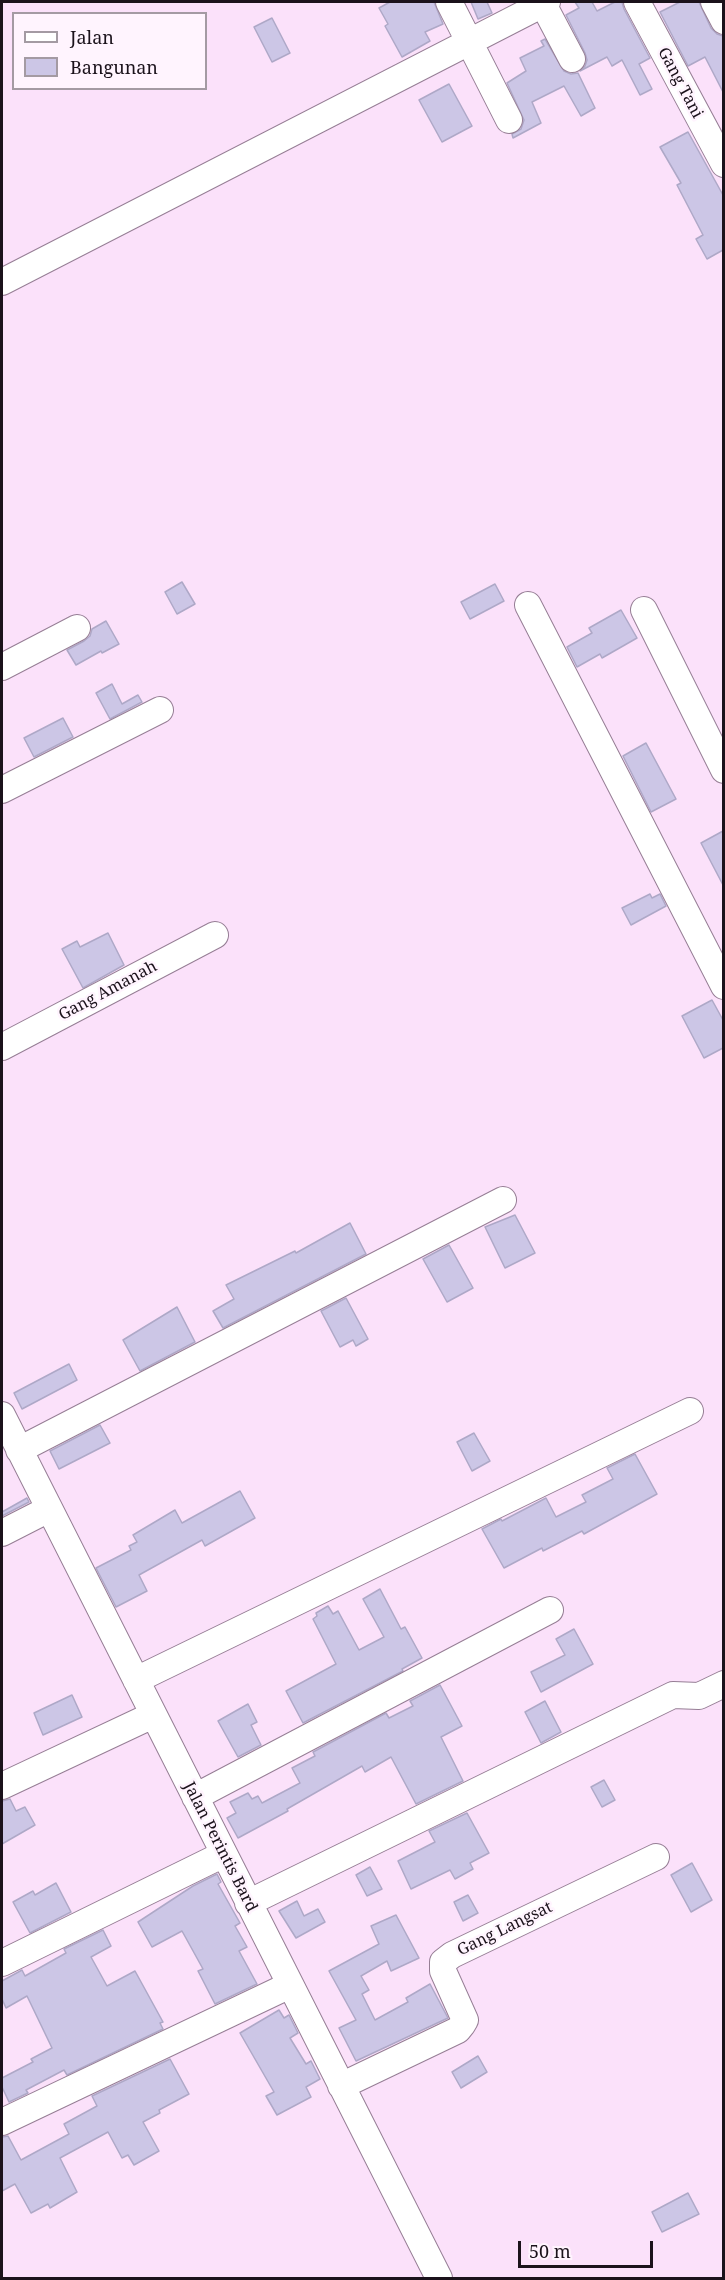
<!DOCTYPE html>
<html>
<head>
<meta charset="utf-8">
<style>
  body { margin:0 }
  #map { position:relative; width:725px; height:2280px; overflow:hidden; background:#fbe1fa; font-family:"Noto Serif",serif }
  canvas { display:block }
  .frame { position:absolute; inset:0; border:3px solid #1b121b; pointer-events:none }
  .legend { position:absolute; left:12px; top:12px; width:195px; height:78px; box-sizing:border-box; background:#fff4fe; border:2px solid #a49aa3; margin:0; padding:8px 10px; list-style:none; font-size:18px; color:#1b121b }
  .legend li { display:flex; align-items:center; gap:12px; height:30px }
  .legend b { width:30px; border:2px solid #a49aa3 }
  .scale { position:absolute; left:518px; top:2241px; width:135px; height:27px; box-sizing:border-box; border:3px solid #1b121b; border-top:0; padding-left:8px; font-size:18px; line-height:21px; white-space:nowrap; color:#1b121b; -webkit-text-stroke:4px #fff4fe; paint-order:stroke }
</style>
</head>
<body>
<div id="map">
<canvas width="725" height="2280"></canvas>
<div class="frame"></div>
<ul class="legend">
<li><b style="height:8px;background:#fff"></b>Jalan</li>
<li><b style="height:16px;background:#ccc6e6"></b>Bangunan</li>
</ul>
<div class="scale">50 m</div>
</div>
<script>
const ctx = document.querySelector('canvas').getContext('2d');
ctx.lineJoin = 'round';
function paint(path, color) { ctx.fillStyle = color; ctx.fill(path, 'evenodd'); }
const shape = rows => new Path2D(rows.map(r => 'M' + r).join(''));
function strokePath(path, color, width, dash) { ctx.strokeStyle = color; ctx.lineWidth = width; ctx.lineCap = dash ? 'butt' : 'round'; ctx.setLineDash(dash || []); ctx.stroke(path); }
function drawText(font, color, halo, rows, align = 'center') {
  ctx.font = font + ' "Noto Serif",serif'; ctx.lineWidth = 5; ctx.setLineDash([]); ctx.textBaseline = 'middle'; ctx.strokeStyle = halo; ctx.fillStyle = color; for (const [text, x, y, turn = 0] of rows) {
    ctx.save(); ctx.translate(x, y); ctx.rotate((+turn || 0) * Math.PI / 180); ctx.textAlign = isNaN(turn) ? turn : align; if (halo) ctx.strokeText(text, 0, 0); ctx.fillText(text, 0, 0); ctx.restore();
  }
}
const building = shape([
  [390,2,434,2,443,24,425,32,430,41,402,57,385,26,388,24,379,8,390,2],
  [471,2,487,2,492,13,478,19,471,2],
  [575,2,592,2,597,11,615,2,622,2,624,9,650,58,639,64,652,89,640,95,622,60,612,66,607,57,580,71,585,66,587,60,585,53,566,15,579,8,575,2],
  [680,2,699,2,711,28,717,34,723,36,723,92,705,57,688,66,660,12,680,2],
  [272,18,290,53,272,62,254,27,272,18],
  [545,39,564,71,571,74,578,73,595,108,581,116,564,86,532,102,541,123,513,138,512,134,521,129,524,120,507,83,526,71,520,58,544,46,541,41,545,39],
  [449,84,472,126,442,142,419,100,449,84],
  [688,132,723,195,723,250,707,259,696,239,703,235,677,185,681,183,660,147,688,132],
  [182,582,195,604,177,614,165,592,182,582],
  [495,584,504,601,470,619,461,602,495,584],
  [621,610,637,638,602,658,600,654,577,667,567,647,592,633,589,628,621,610],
  [106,621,119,644,102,653,101,651,76,665,67,650,84,641,90,636,92,629,106,621],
  [112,684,122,704,138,695,142,702,110,719,96,693,112,684],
  [63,718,73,737,34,757,24,738,63,718],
  [646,743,676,799,651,812,623,756,646,743],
  [723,831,723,885,701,843,723,831],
  [650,894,652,898,660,894,666,906,631,925,622,908,650,894],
  [108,933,124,965,83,988,62,949,77,941,80,947,108,933],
  [712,1000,723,1020,723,1048,704,1058,682,1016,712,1000],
  [515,1215,535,1253,505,1268,485,1227,515,1215],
  [350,1223,366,1254,223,1328,213,1311,234,1299,226,1285,295,1251,296,1253,350,1223],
  [449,1245,473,1288,447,1302,423,1259,449,1245],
  [346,1298,368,1339,356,1346,353,1340,340,1347,321,1311,346,1298],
  [177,1307,195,1342,140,1371,123,1340,177,1307],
  [69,1364,77,1380,22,1409,14,1393,69,1364],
  [100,1425,110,1443,59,1469,50,1451,100,1425],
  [474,1433,490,1461,472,1471,457,1442,474,1433],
  [635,1454,657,1494,584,1534,582,1531,543,1551,542,1548,504,1568,482,1529,501,1519,502,1521,546,1498,556,1517,586,1502,582,1495,613,1479,607,1468,635,1454],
  [240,1491,255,1518,205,1546,202,1540,139,1575,147,1591,116,1607,96,1568,131,1550,129,1546,137,1542,133,1535,175,1510,182,1523,240,1491],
  [27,1498,29,1502,2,1516,2,1512,27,1498],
  [380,1589,401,1629,405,1627,422,1658,402,1669,403,1671,303,1723,286,1691,336,1664,313,1619,317,1616,316,1613,328,1606,333,1614,338,1611,359,1650,384,1637,363,1599,380,1589],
  [574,1629,593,1664,541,1692,531,1672,565,1655,556,1639,574,1629],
  [440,1685,462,1726,441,1737,463,1781,416,1804,391,1757,365,1772,362,1766,287,1809,288,1811,238,1838,227,1818,236,1813,230,1802,248,1793,252,1799,258,1796,262,1803,300,1783,292,1768,315,1756,313,1752,386,1713,389,1718,413,1706,410,1701,440,1685],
  [72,1695,82,1717,43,1735,34,1713,72,1695],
  [545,1701,561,1732,541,1743,525,1712,545,1701],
  [248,1704,257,1722,251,1725,261,1745,238,1757,218,1721,248,1704],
  [604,1780,615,1800,602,1807,591,1787,604,1780],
  [10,1799,16,1811,25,1807,35,1825,2,1844,2,1801,10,1799],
  [467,1813,489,1853,470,1863,473,1869,455,1879,450,1870,411,1889,398,1861,435,1842,429,1831,467,1813],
  [692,1863,712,1900,691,1912,671,1875,692,1863],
  [370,1867,382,1889,367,1896,356,1875,370,1867],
  [217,1874,221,1882,218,1884,240,1923,235,1926,247,1947,239,1951,257,1984,215,2004,198,1971,203,1969,182,1931,152,1947,138,1922,193,1886,217,1874],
  [56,1883,71,1912,30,1933,13,1902,33,1891,35,1895,56,1883],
  [468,1895,478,1913,463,1921,454,1902,468,1895],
  [297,1901,304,1916,318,1909,325,1922,296,1938,279,1911,297,1901],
  [396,1915,419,1958,391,1971,387,1961,361,1976,369,1990,362,1994,375,2020,408,2002,406,1998,430,1984,448,2018,356,2061,339,2028,356,2020,329,1971,379,1944,371,1926,396,1915],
  [103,1930,111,1946,91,1957,107,1986,135,1971,163,2022,160,2023,163,2029,67,2075,64,2070,26,2090,28,2093,9,2102,2,2087,2,2078,33,2062,31,2059,52,2048,27,1996,6,2008,2,1999,2,1981,22,1970,25,1976,66,1953,64,1949,103,1930],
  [279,2010,284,2018,289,2015,298,2033,290,2038,306,2064,311,2061,320,2079,306,2087,311,2097,277,2115,266,2096,274,2092,240,2033,279,2010],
  [478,2056,487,2072,461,2088,452,2072,478,2056],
  [170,2059,189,2094,159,2110,160,2113,143,2122,159,2151,134,2165,128,2155,122,2158,108,2132,60,2158,77,2192,50,2208,48,2204,31,2213,15,2184,2,2191,2,2137,8,2136,21,2160,69,2134,64,2124,97,2106,92,2096,170,2059],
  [688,2193,699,2214,662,2232,652,2212,688,2193]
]);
paint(building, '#ccc6e6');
strokePath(building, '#aea8c7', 1.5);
const minor = shape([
  [449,2,509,120],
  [637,2,724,164],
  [714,2,724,21],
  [543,4,572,59],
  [2,282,547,2],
  [528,605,724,986],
  [644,610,724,770],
  [2,667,77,628],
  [2,790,160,710],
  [2,1047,215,935],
  [2,1415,439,2278],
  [19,1450,503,1200],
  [2,1533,49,1509],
  [136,1680,690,1411],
  [2,1786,153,1715],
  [195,1797,550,1610],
  [248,1903,673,1695,699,1696,724,1684],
  [2,1963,224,1854],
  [341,2086,458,2030,462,2025,465,2020,443,1971,443,1962,452,1955,656,1857],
  [2,2122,290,1985]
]);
strokePath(minor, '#967e95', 28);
strokePath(minor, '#fff', 26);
drawText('16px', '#1b121b', '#fff4fe', [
  ["Gang Tani",680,83,62],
  ["Gang Amanah",108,991,-28],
  ["Jalan Perintis Bard",220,1847,63],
  ["Gang Langsat",505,1929,-26]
]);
</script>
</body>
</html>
